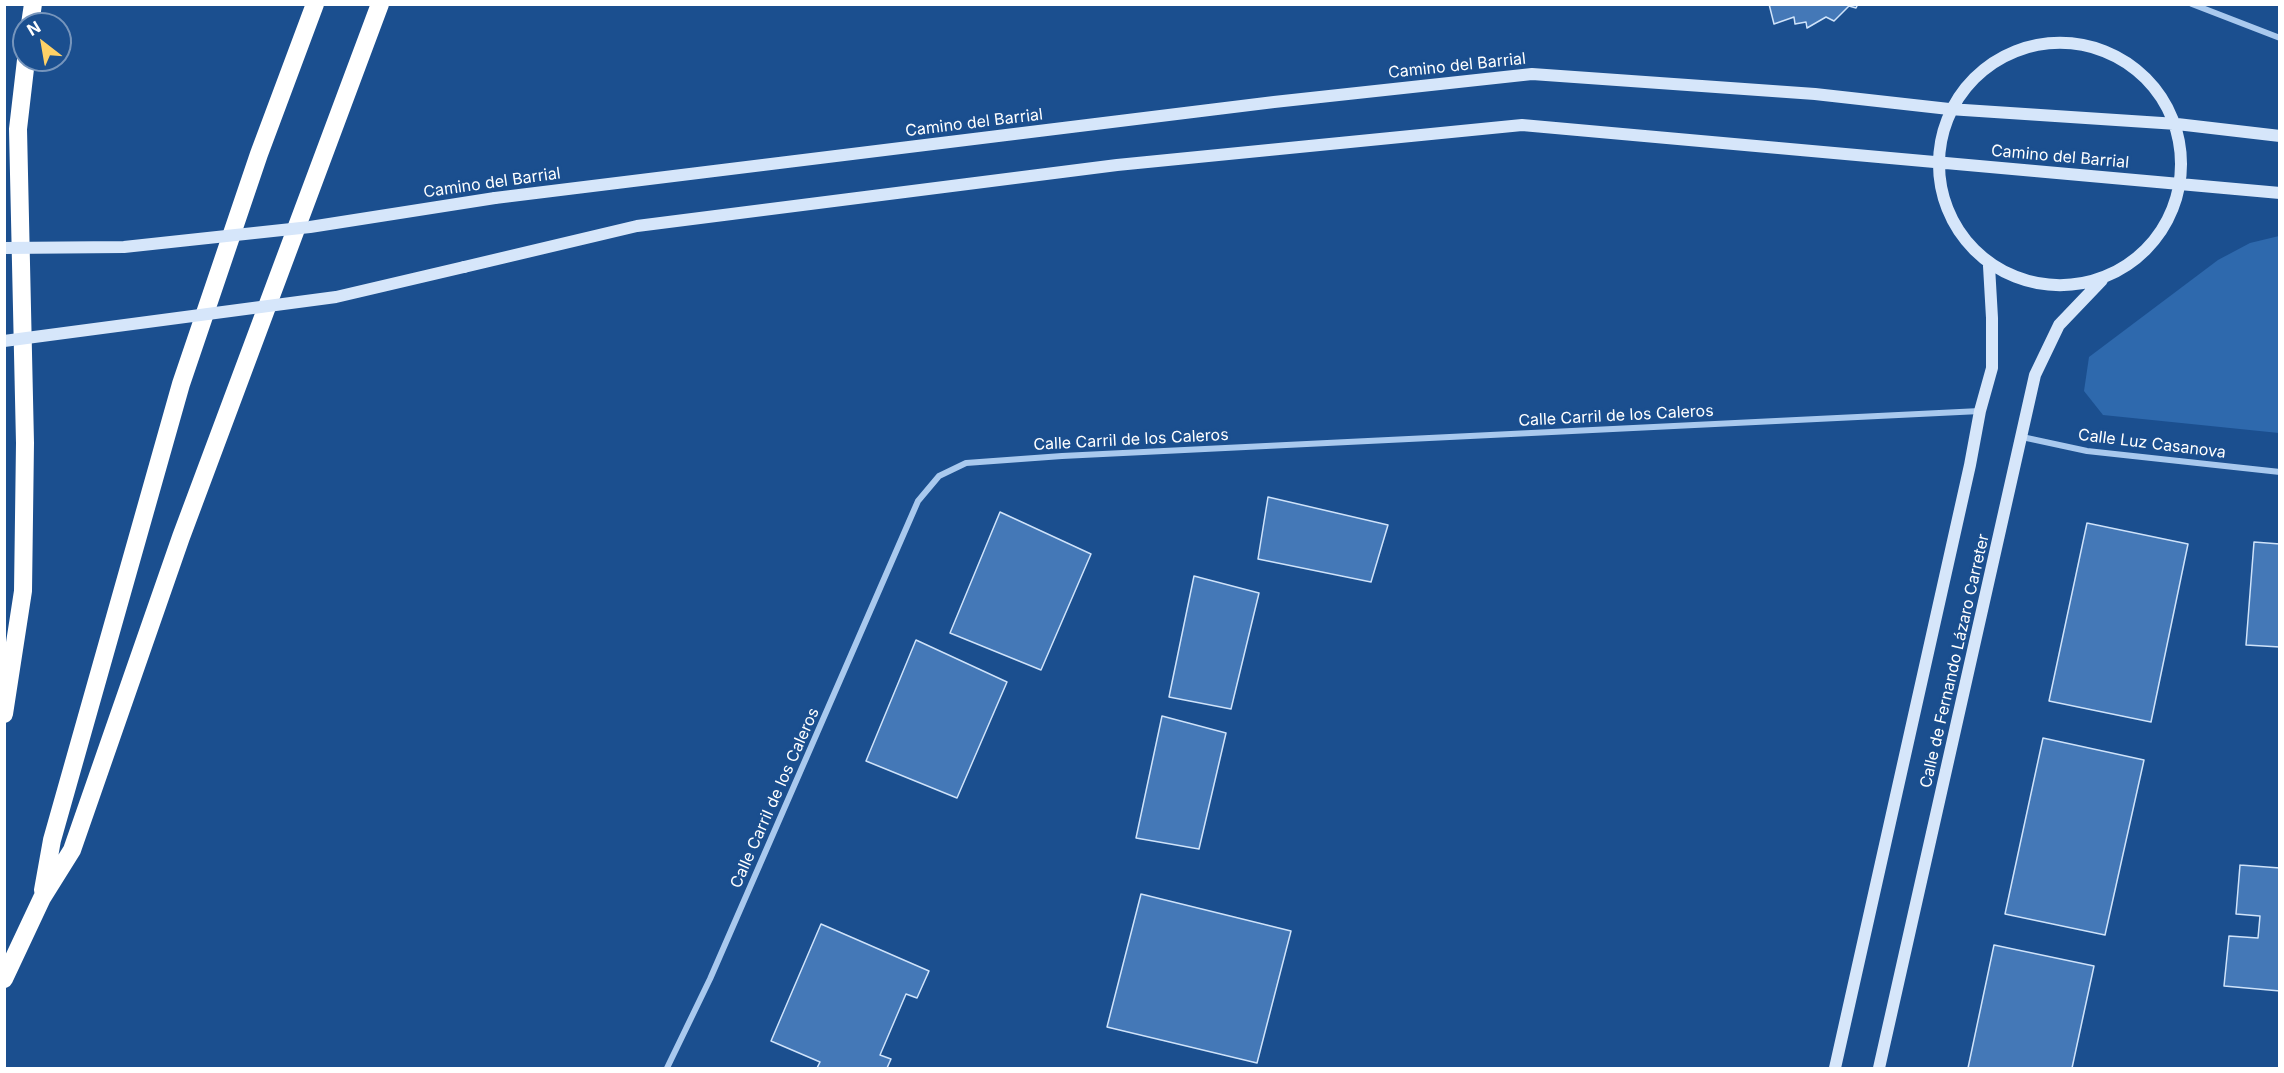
<!DOCTYPE html>
<html>
<head>
<meta charset="utf-8">
<style>
  body { margin:0 }
  #map { position:relative; width:2284px; height:1073px; overflow:hidden; background:#1b4f8f; font-family:Inter,sans-serif }
  canvas { display:block }
  .frame { position:absolute; inset:0; border:6px solid #fff; pointer-events:none }
  .north { position:absolute; left:12px; top:12px; width:60px; height:60px; box-sizing:border-box; background:#1b4f8f; border:2px solid #7695bc; border-radius:50%; rotate:329deg; font-size:16px; font-weight:700; line-height:24px; text-align:center; color:#fff }
  .north::after { content:''; display:block; margin:auto; width:21px; height:27px; background:#ffd166; clip-path:polygon(50% 0,100% 100%,50% 72%,0 100%) }
</style>
</head>
<body>
<div id="map">
<canvas width="2284" height="1073"></canvas>
<div class="frame"></div>
<div class="north">N</div>
</div>
<script>
const ctx = document.querySelector('canvas').getContext('2d');
ctx.lineJoin = 'round';
function paint(path, color) { ctx.fillStyle = color; ctx.fill(path, 'evenodd'); }
const shape = rows => new Path2D(rows.map(r => 'M' + r).join(''));
function strokePath(path, color, width, dash) { ctx.strokeStyle = color; ctx.lineWidth = width; ctx.lineCap = dash ? 'butt' : 'round'; ctx.setLineDash(dash || []); ctx.stroke(path); }
function drawText(font, color, halo, rows, align = 'center') {
  ctx.font = font + ' Inter,sans-serif'; ctx.lineWidth = 6; ctx.setLineDash([]); ctx.textBaseline = 'middle'; ctx.strokeStyle = halo; ctx.fillStyle = color; for (const [text, x, y, turn = 0] of rows) {
    ctx.save(); ctx.translate(x, y); ctx.rotate((+turn || 0) * Math.PI / 180); ctx.textAlign = isNaN(turn) ? turn : align; if (halo) ctx.strokeText(text, 0, 0); ctx.fillText(text, 0, 0); ctx.restore();
  }
}
paint(shape([
  [2279,236,2279,433,2103,415,2084,391,2089,357,2218,260,2250,243]
]), '#2e69ad');
const building = shape([
  [1769,4,1858,4,1856,8,1849,6,1834,21,1826,17,1807,28,1806,22,1795,24,1794,17,1774,24,1769,4],
  [1268,497,1388,525,1371,582,1258,559,1268,497],
  [1000,512,1091,554,1041,670,950,633,1000,512],
  [2087,523,2188,544,2151,722,2049,701,2087,523],
  [2254,542,2280,544,2280,647,2246,645,2254,542],
  [1194,576,1259,593,1231,709,1169,697,1194,576],
  [916,640,1007,682,957,798,866,761,916,640],
  [1162,716,1226,733,1199,849,1136,838,1162,716],
  [2043,738,2144,760,2105,935,2005,914,2043,738],
  [2240,865,2280,868,2280,991,2224,986,2229,936,2258,938,2260,916,2236,914,2240,865],
  [1141,894,1291,931,1257,1063,1107,1027,1141,894],
  [821,924,929,971,917,998,906,994,880,1055,891,1059,887,1068,817,1068,820,1062,771,1041,821,924],
  [1994,945,2094,966,2072,1068,1968,1068,1994,945]
]);
paint(building, '#4478b7');
strokePath(building, '#cfe3fa', 1.5);
strokePath(shape([
  [2192,4,2280,38],
  [2022,437,2087,451,2280,472],
  [667,1068,710,979,918,501,939,476,966,463,1062,456,1980,411]
]), '#a9c9ee', 6);
strokePath(shape([
  '1939 164a121 121 0 1 1 242 0a121 121 0 1 1-242 0Z',
  [495,198,1274,102,1532,74,1815,94,1949,109,2177,124,2280,136],
  [464,267,637,226,1117,165,1522,125,2280,193],
  [1835,1068,1970,465,1980,411,1992,368,1992,318,1989,266],
  [1879,1068,2035,375,2059,325,2102,280]
]), '#d6e6fa', 12);
strokePath(shape([
  [30,24,33,4],
  [4,714,23,591,25,443,18,129,26,60],
  [43,890,52,840,181,384,259,154,315,4],
  [4,979,42,898,72,850,181,537,380,4]
]), '#fff', 18);
strokePath(shape([
  [4,248,124,247,310,227,495,198],
  [4,341,336,297,464,267]
]), '#d6e6fa', 12);
drawText('16px', '#fff', '#1b4f8f', [
  ["Camino del Barrial",1457,66,-6],
  ["Camino del Barrial",974,123,-7],
  ["Camino del Barrial",2060,157,5],
  ["Camino del Barrial",492,183,-8],
  ["Calle Carril de los Caleros",1616,416,-3],
  ["Calle Carril de los Caleros",1131,440,-3],
  ["Calle Luz Casanova",2152,444,7],
  ["Calle de Fernando Lázaro Carreter",1955,661,-77],
  ["Calle Carril de los Caleros",775,798,-66]
]);
</script>
</body>
</html>
